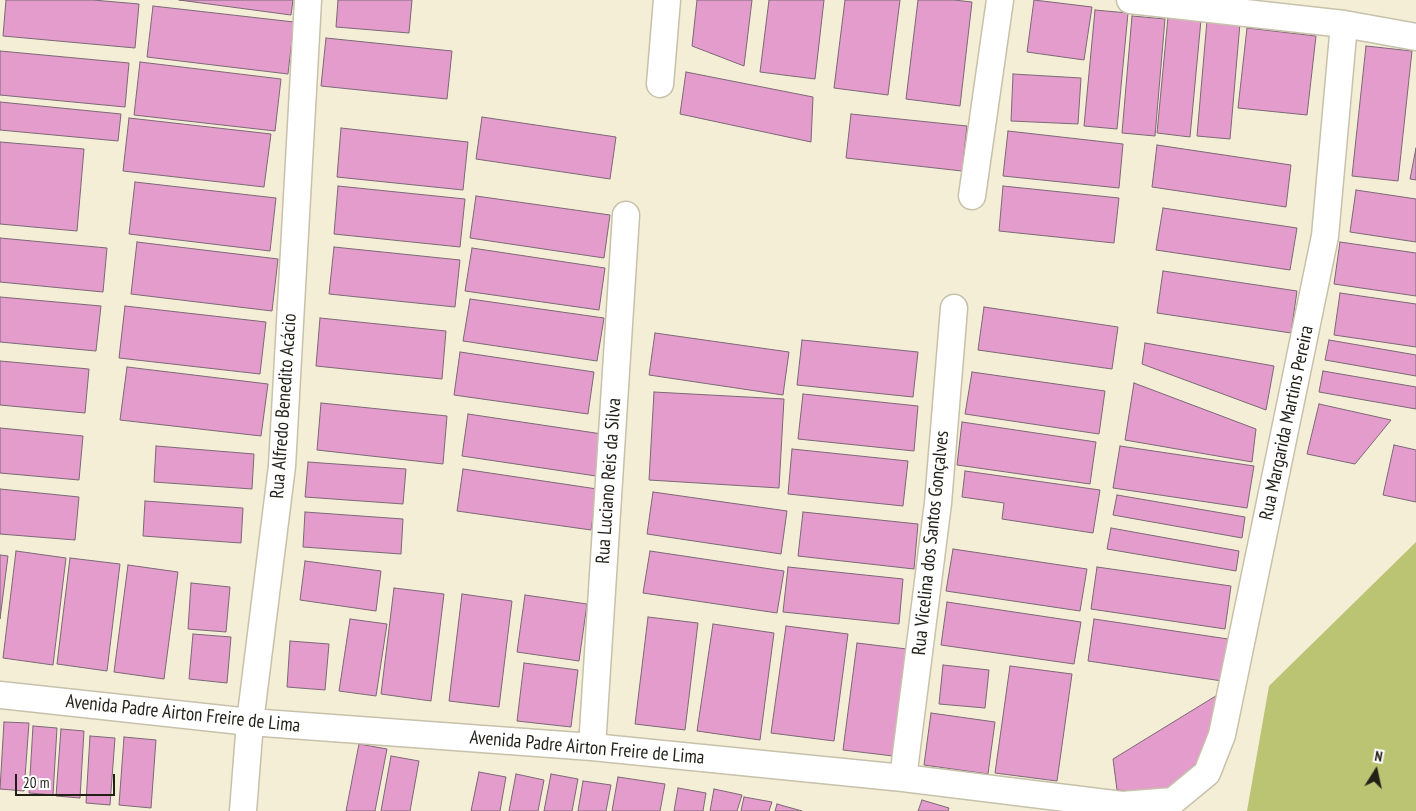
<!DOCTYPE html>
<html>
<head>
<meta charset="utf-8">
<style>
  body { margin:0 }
  #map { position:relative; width:1416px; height:811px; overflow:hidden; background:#f5eed7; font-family:"PT Sans Narrow",sans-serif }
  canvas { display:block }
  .north { position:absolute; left:1351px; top:746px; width:50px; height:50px; -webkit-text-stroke:4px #fff; paint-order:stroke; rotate:10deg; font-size:14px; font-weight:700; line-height:20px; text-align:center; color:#221f16 }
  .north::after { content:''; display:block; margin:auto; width:18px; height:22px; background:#221f16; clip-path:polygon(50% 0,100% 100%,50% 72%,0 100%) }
  .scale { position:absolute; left:15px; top:774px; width:100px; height:22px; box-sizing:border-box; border:2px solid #221f16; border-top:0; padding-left:6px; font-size:15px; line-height:18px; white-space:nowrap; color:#221f16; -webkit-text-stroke:4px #fff; paint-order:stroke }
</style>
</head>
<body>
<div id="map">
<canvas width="1416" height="811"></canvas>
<div class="north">N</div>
<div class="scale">20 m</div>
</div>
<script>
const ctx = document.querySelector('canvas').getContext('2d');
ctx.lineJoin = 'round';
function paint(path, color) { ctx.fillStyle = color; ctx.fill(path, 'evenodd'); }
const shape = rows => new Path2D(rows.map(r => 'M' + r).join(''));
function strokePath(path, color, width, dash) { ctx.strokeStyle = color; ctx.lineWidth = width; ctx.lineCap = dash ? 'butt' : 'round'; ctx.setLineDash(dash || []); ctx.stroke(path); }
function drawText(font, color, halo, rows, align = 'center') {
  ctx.font = font + ' "PT Sans Narrow",sans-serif'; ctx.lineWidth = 4; ctx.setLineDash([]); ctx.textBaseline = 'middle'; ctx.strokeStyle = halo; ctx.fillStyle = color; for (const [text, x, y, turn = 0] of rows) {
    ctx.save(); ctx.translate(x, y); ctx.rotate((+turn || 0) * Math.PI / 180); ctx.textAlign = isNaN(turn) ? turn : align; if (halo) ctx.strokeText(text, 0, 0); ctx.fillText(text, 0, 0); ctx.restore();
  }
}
paint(shape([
  [1416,542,1416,811,1247,811,1269,686]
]), '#bac473');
const building = shape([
  [6,0,93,0,139,4,135,48,3,36,6,0],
  [179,0,293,0,291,15,179,0],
  [338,0,412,0,409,33,336,27,338,0],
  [697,0,752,0,744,66,692,46,697,0],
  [769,0,824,0,815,79,760,72,769,0],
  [845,0,900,0,888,95,834,88,845,0],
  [918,0,954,0,972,2,960,106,906,99,918,0],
  [1034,0,1092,7,1084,60,1027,52,1034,0],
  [153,6,294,22,288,74,147,57,153,6],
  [1095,10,1128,13,1117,129,1084,126,1095,10],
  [1132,16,1165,19,1155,136,1122,133,1132,16],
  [1168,17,1201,20,1190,137,1157,133,1168,17],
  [1207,20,1240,23,1230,139,1197,136,1207,20],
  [1247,28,1316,36,1307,115,1238,108,1247,28],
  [326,38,452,51,447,99,321,86,326,38],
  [1366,46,1412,51,1398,181,1352,176,1366,46],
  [0,51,129,63,125,107,0,95,0,51],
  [140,62,281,79,275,131,134,115,140,62],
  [686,72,813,97,811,142,680,114,686,72],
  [1013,74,1081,78,1078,124,1011,121,1013,74],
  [0,102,121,114,118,141,0,130,0,102],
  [851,114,967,126,962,171,846,158,851,114],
  [482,117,616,137,610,179,476,159,482,117],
  [129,118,271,134,264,187,123,171,129,118],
  [341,128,468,142,463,190,337,177,341,128],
  [1008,131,1123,144,1119,188,1003,176,1008,131],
  [0,142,84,149,77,231,0,224,0,142],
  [1157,145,1291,165,1286,207,1152,187,1157,145],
  [1416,148,1416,180,1410,179,1416,148],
  [135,182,276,198,270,251,129,234,135,182],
  [338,186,465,199,460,247,334,234,338,186],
  [1003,186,1119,198,1114,243,999,231,1003,186],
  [1356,190,1416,199,1416,242,1350,232,1356,190],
  [476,196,610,215,604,258,470,238,476,196],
  [1163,208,1297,228,1290,270,1156,250,1163,208],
  [0,238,107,248,103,292,0,282,0,238],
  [137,242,278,259,272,311,131,294,137,242],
  [1340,242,1416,253,1416,296,1334,284,1340,242],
  [334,247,460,260,455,307,329,294,334,247],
  [472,248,605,268,599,310,465,291,472,248],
  [1163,271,1297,291,1291,333,1157,313,1163,271],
  [1340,293,1416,304,1416,347,1334,335,1340,293],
  [0,297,101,306,96,351,0,342,0,297],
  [470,299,604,318,597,361,463,341,470,299],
  [125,306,266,322,260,374,119,358,125,306],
  [984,307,1118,327,1112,369,978,350,984,307],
  [320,318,446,331,442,379,316,366,320,318],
  [655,333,789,352,783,395,649,375,655,333],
  [802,340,918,352,913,397,797,385,802,340],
  [1329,340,1416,355,1416,376,1325,360,1329,340],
  [1145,343,1274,366,1266,410,1142,364,1145,343],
  [460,352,594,372,588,414,454,395,460,352],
  [0,361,89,369,85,413,0,405,0,361],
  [127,367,268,384,261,436,120,420,127,367],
  [1323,371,1416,387,1416,409,1319,392,1323,371],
  [972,372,1105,391,1099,434,965,414,972,372],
  [1134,383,1256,429,1252,462,1125,440,1134,383],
  [654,392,784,399,779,488,649,480,654,392],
  [803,394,918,406,914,451,798,439,803,394],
  [321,403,447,416,443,464,317,450,321,403],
  [1319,404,1391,420,1355,464,1307,454,1319,404],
  [468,414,602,434,596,476,462,456,468,414],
  [962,422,1096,442,1090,484,957,465,962,422],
  [0,428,83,436,79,480,0,473,0,428],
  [1394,445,1416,450,1416,502,1383,495,1394,445],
  [156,446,254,454,252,489,154,482,156,446],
  [1120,446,1254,466,1247,508,1113,488,1120,446],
  [792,449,908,461,903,506,788,494,792,449],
  [308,462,406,469,403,504,305,497,308,462],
  [463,469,597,489,591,530,457,511,463,469],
  [965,471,1100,490,1093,533,1002,519,1004,503,962,497,965,471],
  [0,489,79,497,75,540,0,534,0,489],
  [653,492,787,511,781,554,647,534,653,492],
  [1117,495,1245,517,1242,538,1113,515,1117,495],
  [145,501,243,508,241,543,143,536,145,501],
  [305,512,403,519,401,554,303,547,305,512],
  [803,512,918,524,914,569,798,556,803,512],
  [1111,528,1239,551,1236,571,1107,549,1111,528],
  [953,549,1087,569,1080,611,946,591,953,549],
  [16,551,66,558,53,665,3,658,16,551],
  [650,551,784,571,777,613,643,593,650,551],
  [0,555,8,556,0,619,0,555],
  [70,558,120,564,107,671,57,664,70,558],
  [305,561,381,571,376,611,300,600,305,561],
  [128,565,178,572,164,679,114,672,128,565],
  [788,567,903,579,899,624,783,612,788,567],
  [1097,567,1231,586,1225,629,1091,609,1097,567],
  [191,583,230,587,226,632,188,629,191,583],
  [394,588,444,594,431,701,381,694,394,588],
  [462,594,512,601,499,707,449,701,462,594],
  [525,595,587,604,579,661,517,652,525,595],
  [947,602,1081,622,1074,664,941,645,947,602],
  [648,617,698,623,685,730,635,724,648,617],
  [350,619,387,624,376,696,339,691,350,619],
  [1094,619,1228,639,1222,681,1088,661,1094,619],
  [713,624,774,633,760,740,697,731,713,624],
  [786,626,848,634,834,741,771,733,786,626],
  [193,634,231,637,227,683,189,679,193,634],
  [290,641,329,644,325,690,287,687,290,641],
  [857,643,907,649,893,756,843,750,857,643],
  [524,663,578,670,571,727,517,721,524,663],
  [943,665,989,670,985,708,939,704,943,665],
  [1010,666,1072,674,1057,781,995,773,1010,666],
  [1219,694,1213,744,1176,786,1155,794,1117,790,1113,759,1219,694],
  [931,713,995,722,988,774,924,765,931,713],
  [4,722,29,723,24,791,0,789,4,722],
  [33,726,57,728,53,795,29,793,33,726],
  [61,729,84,731,80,798,56,796,61,729],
  [90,736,115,738,110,805,86,803,90,736],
  [124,737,156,740,151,808,119,805,124,737],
  [359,744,387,749,375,811,346,811,359,744],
  [391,756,419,761,410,811,381,811,391,756],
  [479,772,506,777,500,811,471,811,479,772],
  [516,774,544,780,538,811,509,811,516,774],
  [551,774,578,779,572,811,544,811,551,774],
  [618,777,665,784,660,811,612,811,618,777],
  [583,781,611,785,606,811,578,811,583,781],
  [678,788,706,793,703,811,674,811,678,788],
  [714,789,742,795,737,811,710,811,714,789],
  [744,797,772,802,769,811,741,811,744,797],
  [922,800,949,808,948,811,918,811,922,800],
  [777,804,802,811,775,811,777,804]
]);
paint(building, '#e39ccc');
strokePath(building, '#7b6875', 1);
const street = shape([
  [1130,0,1344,24,1416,37],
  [660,84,667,0],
  [972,196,1000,0],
  [0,695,250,722,592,747,903,778,1122,805,1173,801,1207,773,1222,735,1325,236,1344,24],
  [592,747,626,215],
  [903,778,938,503,954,308],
  [243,811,250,722,282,466,308,0]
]);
strokePath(street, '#c7c0aa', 29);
strokePath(street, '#fff', 26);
drawText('19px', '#221f16', '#fff', [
  ["Rua Alfredo Benedito Acácio",284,406,-86],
  ["Rua Margarida Martins Pereira",1287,423,-78],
  ["Rua Luciano Reis da Silva",609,481,-86],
  ["Rua Vicelina dos Santos Gonçalves",931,543,-84],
  ["Avenida Padre Airton Freire de Lima",183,714,6],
  ["Avenida Padre Airton Freire de Lima",587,748,5]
]);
</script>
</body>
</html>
